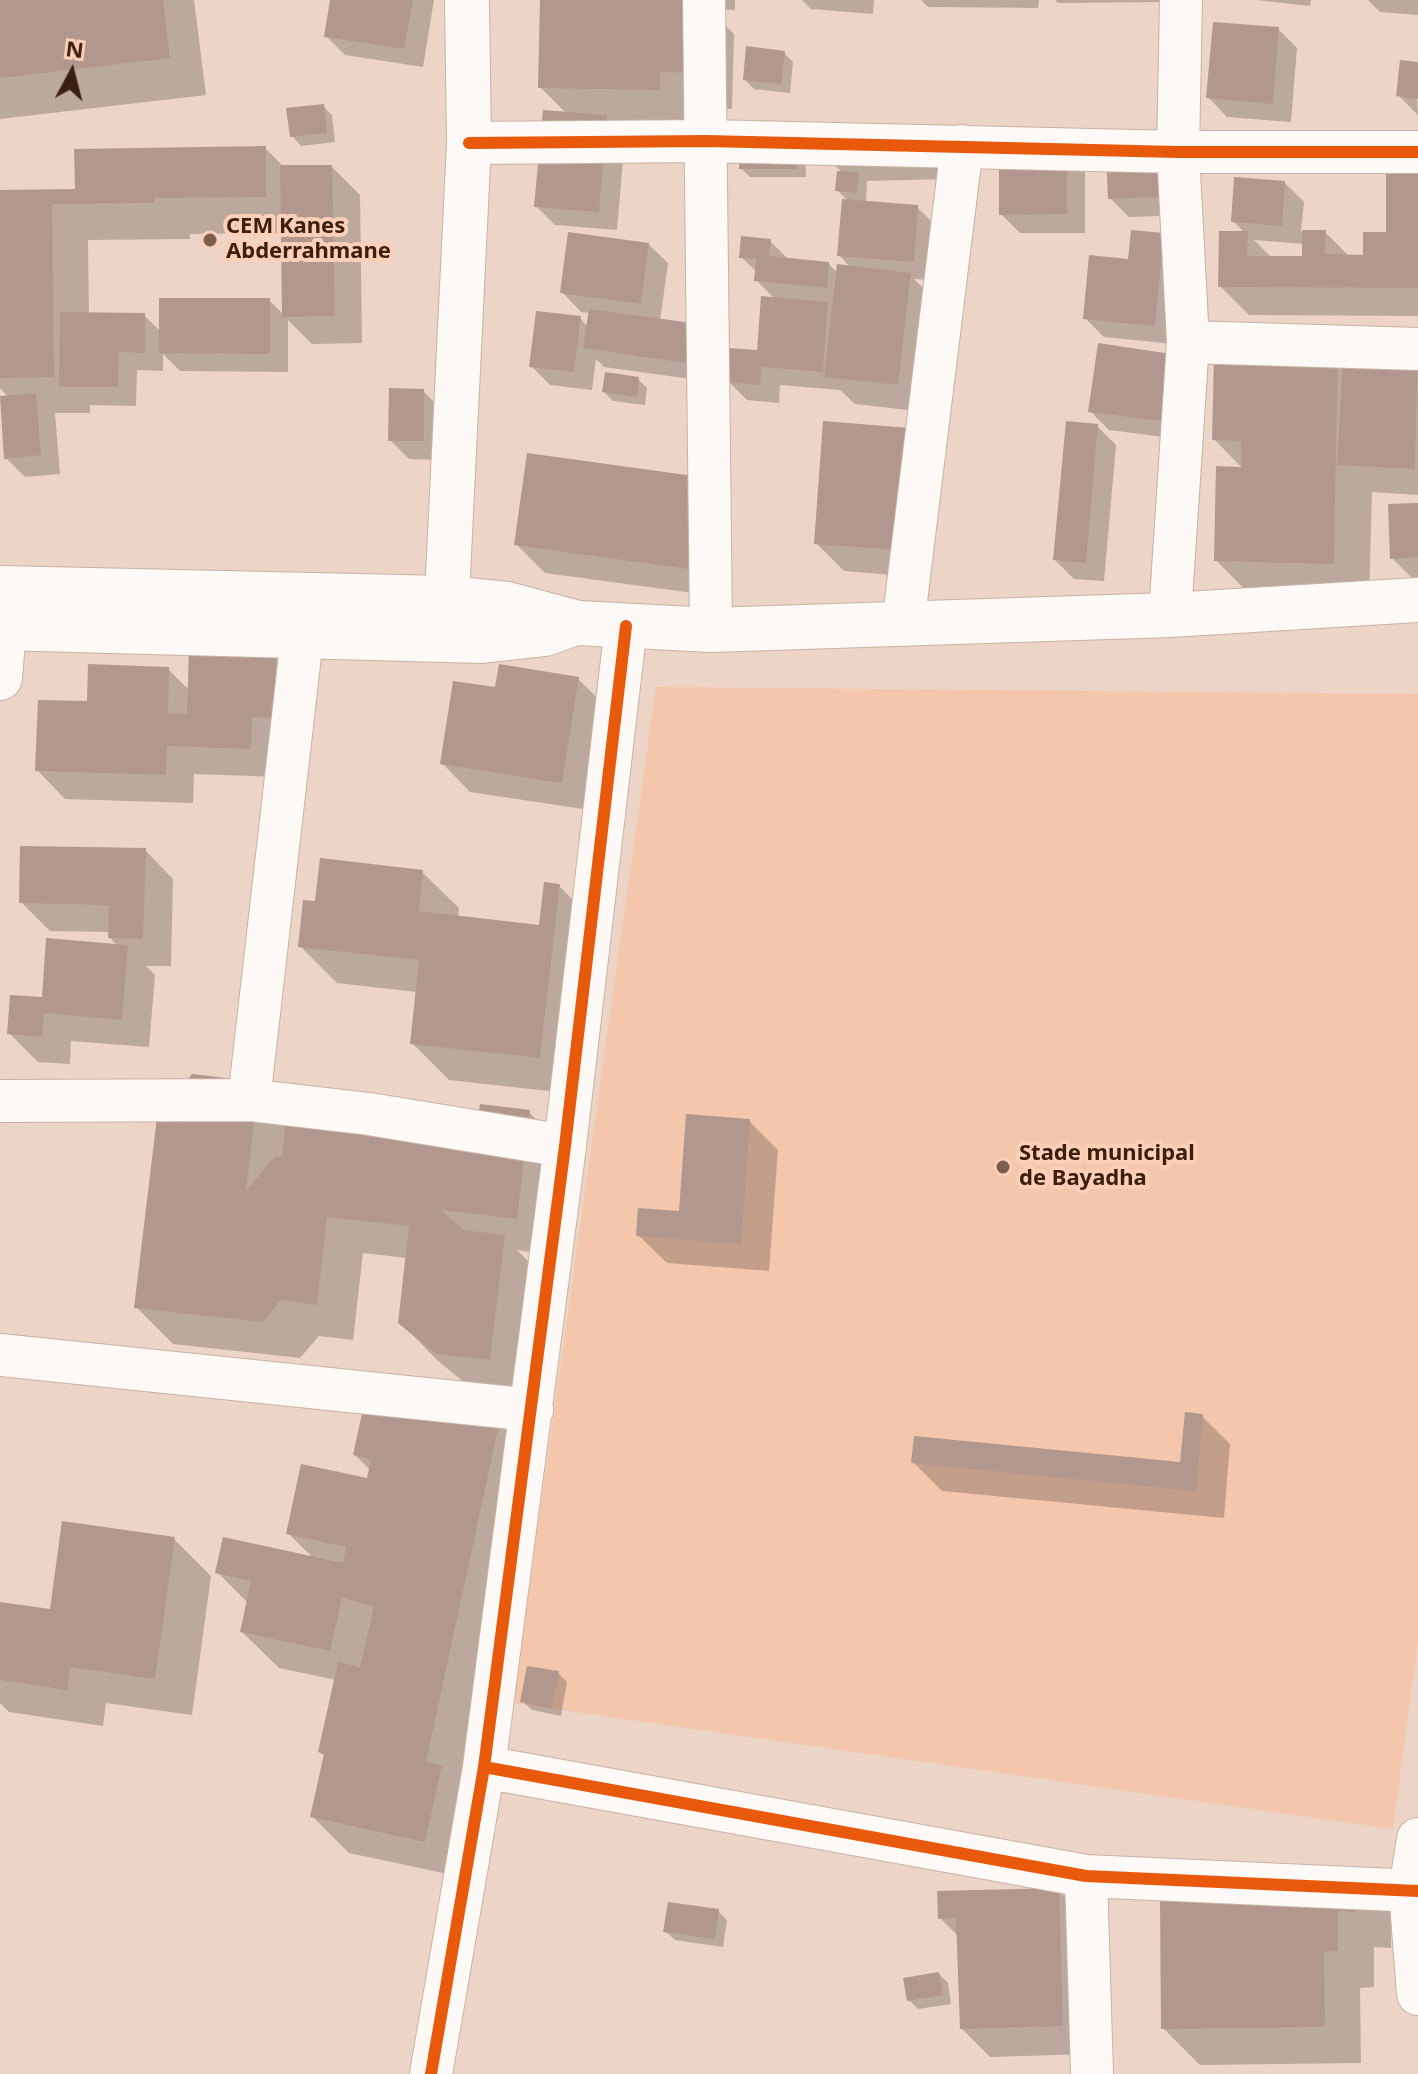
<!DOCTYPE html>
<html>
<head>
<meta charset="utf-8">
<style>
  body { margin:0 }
  #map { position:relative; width:1418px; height:2074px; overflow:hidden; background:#ecd4c6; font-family:"Noto Sans",sans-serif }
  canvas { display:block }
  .north { position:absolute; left:32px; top:32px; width:80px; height:80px; -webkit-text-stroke:6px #fccfb6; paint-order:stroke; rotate:7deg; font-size:22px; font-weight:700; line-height:32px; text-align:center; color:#3c200f }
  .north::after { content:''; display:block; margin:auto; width:28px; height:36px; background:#3c200f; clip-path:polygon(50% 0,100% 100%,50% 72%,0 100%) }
</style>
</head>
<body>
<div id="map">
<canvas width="1418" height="2074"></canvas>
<div class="north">N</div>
</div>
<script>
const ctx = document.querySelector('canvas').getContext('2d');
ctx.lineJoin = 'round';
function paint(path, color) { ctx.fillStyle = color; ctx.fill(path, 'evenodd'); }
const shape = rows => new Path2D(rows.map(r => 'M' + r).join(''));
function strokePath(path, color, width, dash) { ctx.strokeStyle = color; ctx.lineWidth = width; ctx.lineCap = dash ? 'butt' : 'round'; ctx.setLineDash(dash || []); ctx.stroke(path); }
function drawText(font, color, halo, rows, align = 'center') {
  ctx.font = font + ' "Noto Sans",sans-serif'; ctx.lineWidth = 8; ctx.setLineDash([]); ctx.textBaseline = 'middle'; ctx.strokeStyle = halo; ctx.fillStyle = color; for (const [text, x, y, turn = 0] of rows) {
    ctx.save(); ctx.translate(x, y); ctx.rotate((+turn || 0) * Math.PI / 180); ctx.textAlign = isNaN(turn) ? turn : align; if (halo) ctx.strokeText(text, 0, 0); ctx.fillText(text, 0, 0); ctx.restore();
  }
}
paint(shape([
  [656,687,1418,694,1418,1641,1393,1829,513,1703]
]), '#f4c7ac');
paint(shape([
  [0,0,194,0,206,95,0,119],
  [332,0,434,0,423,67,345,55,326,36],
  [542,0,735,0,735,10,709,9,734,34,732,109,696,107,696,126,625,136,617,230,555,225,536,206,566,113,540,87],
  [802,0,874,0,873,14,811,9],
  [921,0,1039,0,1038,8,928,7],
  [1055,0,1171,0,1171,2,1058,3],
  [1256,0,1311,0,1310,6],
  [1368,0,1418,0,1418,15,1380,12],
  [1278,29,1297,48,1291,122,1227,117,1208,97],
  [784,53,793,62,790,93,754,89,745,80],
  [1418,64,1417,96,1418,115,1399,96],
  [323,106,332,115,335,142,301,146,292,136],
  [927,140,947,179,867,181,866,202,917,207,936,226,932,280,914,279,938,303,926,412,855,404,840,390,780,385,779,403,747,400,728,381,759,352,775,299,756,280,757,272,741,257,770,241,789,260,829,264,838,274,851,268,839,255,848,201,837,190,843,173,832,163],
  [1418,143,1418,316,1249,315,1220,286,1245,233,1233,221,1285,183,1304,202,1301,232,1325,232,1349,256,1365,257,1388,234],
  [1254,240,1304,244,1304,258,1272,258],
  [265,148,284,167,332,167,360,195,362,343,312,344,288,320,288,372,180,371,163,354,163,371,137,370,136,406,90,405,90,413,55,413,60,474,25,477,6,458,9,398,0,388,0,192,77,191],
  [283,233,284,315,269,300,161,332,144,315,89,314,88,240,190,239,190,234],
  [1066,150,1085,169,1085,233,1020,233,1001,214],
  [805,151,806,177,750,177,741,168],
  [1191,151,1194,215,1129,217,1110,198],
  [1163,235,1174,344,1104,337,1085,318,1130,261],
  [648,244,668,263,660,321,691,325,705,381,604,367,596,359,592,390,550,385,531,366,580,318,588,327,590,313,581,312,562,292],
  [1337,346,1418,348,1418,495,1372,492,1369,600,1252,597,1216,560,1243,469,1214,439],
  [1170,355,1180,439,1109,430,1090,411],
  [638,379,647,388,645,405,613,401,604,392],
  [423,391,442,410,442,460,409,459,390,440],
  [824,424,929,578,844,571,816,543],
  [1097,426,1116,445,1104,581,1074,579,1055,560],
  [700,479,716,596,545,573,516,544],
  [1418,505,1418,577,1411,577,1392,558],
  [275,652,304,681,278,777,194,774,193,803,65,799,37,770,89,703,168,669,190,691],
  [578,679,607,707,590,810,470,792,442,763,497,690],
  [145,850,173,879,171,966,146,966,155,975,149,1047,71,1041,70,1064,38,1062,9,1033,44,999,118,946,110,938,110,932,50,931,21,902],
  [422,872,459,908,458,917,541,927,559,886,596,923,576,1094,449,1080,412,1043,417,992,337,983,300,946,317,903],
  [193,1076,433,1130,529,1112,565,1149,553,1255,517,1250,541,1274,541,1435,462,1877,349,1853,312,1816,325,1757,320,1752,336,1680,279,1668,242,1632,248,1603,217,1572,313,1558,288,1533,368,1481,371,1471,355,1455,477,1393,437,1360,400,1322,407,1258,363,1253,353,1340,319,1336,300,1358,173,1344,136,1307],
  [749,1121,778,1150,769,1271,667,1263,638,1235,681,1213],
  [1202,1416,1230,1444,1224,1518,942,1491,913,1462,1182,1464],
  [174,1539,211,1576,192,1715,106,1703,103,1726,9,1712,0,1703,0,1604,52,1611],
  [558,1673,567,1682,561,1716,532,1710,522,1701],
  [1354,1875,1391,1911,1391,1948,1374,1947,1374,1987,1360,1988,1361,2063,1200,2065,1163,2028],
  [1058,1890,1086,1918,1091,2054,990,2057,962,2029,959,1937,940,1918],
  [718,1911,727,1920,723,1947,675,1940,665,1931],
  [939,1974,948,1983,951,2004,918,2009,909,2000]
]), '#0003');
paint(shape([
  [0,0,163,0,170,58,0,78],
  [330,0,413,0,404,49,324,37],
  [540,0,698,0,696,73,660,72,660,90,538,88],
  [1213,22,1279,27,1273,104,1206,98],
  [746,46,785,51,781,84,743,80],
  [1400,60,1418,62,1418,99,1396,96],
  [324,104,327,133,290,137,286,108],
  [543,110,607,115,599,212,534,207],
  [1173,130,1176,196,1108,199,1105,133],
  [797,139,797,169,739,169,739,140],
  [1398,141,1418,141,1418,288,1218,287,1219,231,1248,231,1247,256,1302,256,1302,230,1326,230,1325,254,1363,255,1363,232,1386,232,1386,173,1398,173],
  [266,146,266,197,154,198,154,203,52,204,54,377,0,378,0,190,75,189,74,149],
  [1067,148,1067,214,999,215,999,149],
  [280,165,332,165,335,316,282,317],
  [837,171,859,172,857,193,835,191],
  [1234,177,1285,181,1282,226,1231,222],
  [842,199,918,205,914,262,837,256],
  [1131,230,1164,233,1155,326,1083,319,1089,255,1128,259],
  [568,232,649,243,641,304,560,293],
  [741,236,771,239,769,256,829,262,827,288,754,281,756,259,739,258],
  [837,264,911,273,898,385,824,377],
  [761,296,828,302,823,372,762,367,760,385,726,382,728,348,757,350],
  [159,298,270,298,270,354,159,353],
  [589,309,692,323,686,363,583,348],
  [536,311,581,316,574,372,529,367],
  [60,312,145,313,145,353,119,352,118,387,59,387],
  [1344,341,1418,346,1415,469,1337,465],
  [1098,343,1171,354,1161,421,1088,412],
  [1338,344,1334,564,1214,561,1216,466,1241,467,1241,441,1212,440,1214,357],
  [605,372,639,377,637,397,602,392],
  [389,388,424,389,424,441,388,441],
  [36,393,41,455,4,459,0,396],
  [823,421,910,428,901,550,814,544],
  [1066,421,1098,424,1086,563,1053,560],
  [527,453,701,477,688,569,514,545],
  [1418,503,1418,557,1390,559,1388,504],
  [189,647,276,650,274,718,252,717,251,749,167,746,166,775,35,771,38,700,87,701,88,664,169,667,168,713,187,714],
  [499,664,579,677,562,783,440,764,453,681,495,687],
  [20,846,146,848,143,939,108,938,109,905,19,903],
  [320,858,423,870,419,911,539,925,544,882,560,884,540,1058,410,1044,419,960,298,947,303,900,315,901],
  [46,938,128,945,122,1020,44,1013,42,1037,7,1034,10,995,42,997],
  [192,1074,259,1082,246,1191,275,1156,282,1157,286,1115,477,1122,480,1104,530,1110,517,1219,441,1210,464,1230,505,1235,490,1360,436,1354,398,1323,409,1226,327,1217,317,1305,281,1300,263,1322,134,1308,157,1117],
  [686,1114,750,1119,741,1244,636,1236,638,1208,679,1211],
  [369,1381,505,1397,426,1762,442,1766,425,1842,310,1817,324,1754,318,1752,338,1662,360,1667,374,1606,342,1598,330,1651,240,1632,251,1581,215,1573,223,1537,343,1563,346,1547,286,1534,301,1464,367,1478,371,1460,353,1455],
  [1185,1412,1203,1414,1196,1491,911,1463,914,1436,1180,1462],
  [62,1521,175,1537,155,1679,70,1667,67,1690,0,1680,0,1602,50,1609],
  [527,1666,559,1671,552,1708,520,1702],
  [1355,1873,1355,1912,1338,1911,1338,1951,1324,1952,1325,2027,1161,2029,1160,1901,1312,1900],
  [1059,1888,1063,2026,960,2029,956,1918,938,1919,937,1891],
  [668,1902,719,1909,715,1939,663,1932],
  [939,1972,943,1995,907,2001,903,1978]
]), '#b1978e');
const minor = shape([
  [704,0,711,630],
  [469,143,706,141,1178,152,1418,152],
  [1188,342,1418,349],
  [1170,615,1188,342,1178,152,1181,0],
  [903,625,962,146],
  [249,1100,302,638],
  [0,1101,249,1100,369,1114,565,1146],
  [0,1355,532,1410],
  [484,1767,1086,1876,1418,1891],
  [1418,1839,1410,1890,1418,1994],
  [1086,1876,1092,2074],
  [431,2074,484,1767,565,1146,626,626]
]);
const tertiary = shape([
  [445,637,469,143,467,0],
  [0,678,7,591]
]);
const secondary = shape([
  [0,588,447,598,507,604,578,623,711,630,1170,615,1418,600],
  [0,628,482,641,545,634,575,623]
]);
strokePath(minor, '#cab2a3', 44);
strokePath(tertiary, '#cab2a3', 46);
strokePath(secondary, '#cab2a3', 46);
strokePath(minor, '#fcf9f6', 42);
strokePath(tertiary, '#fcf9f6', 44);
strokePath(secondary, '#fcf9f6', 44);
strokePath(shape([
  [469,143,706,141,1178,152,1418,152],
  [484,1767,1086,1876,1418,1891],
  [431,2074,484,1767,565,1146,626,626]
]), '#e8590c', 12);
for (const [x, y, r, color] of [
  [210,240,8,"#7a5f4f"],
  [1003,1167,8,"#7a5f4f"]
]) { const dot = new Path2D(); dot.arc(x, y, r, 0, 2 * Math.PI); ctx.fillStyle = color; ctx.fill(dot); strokePath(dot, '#fccfb6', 3); }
drawText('bold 22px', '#3c200f', '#fccfb6', [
  ["CEM Kanes",226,227],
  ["Abderrahmane",226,252],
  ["Stade municipal",1019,1154],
  ["de Bayadha",1019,1179]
], 'left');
</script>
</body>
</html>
